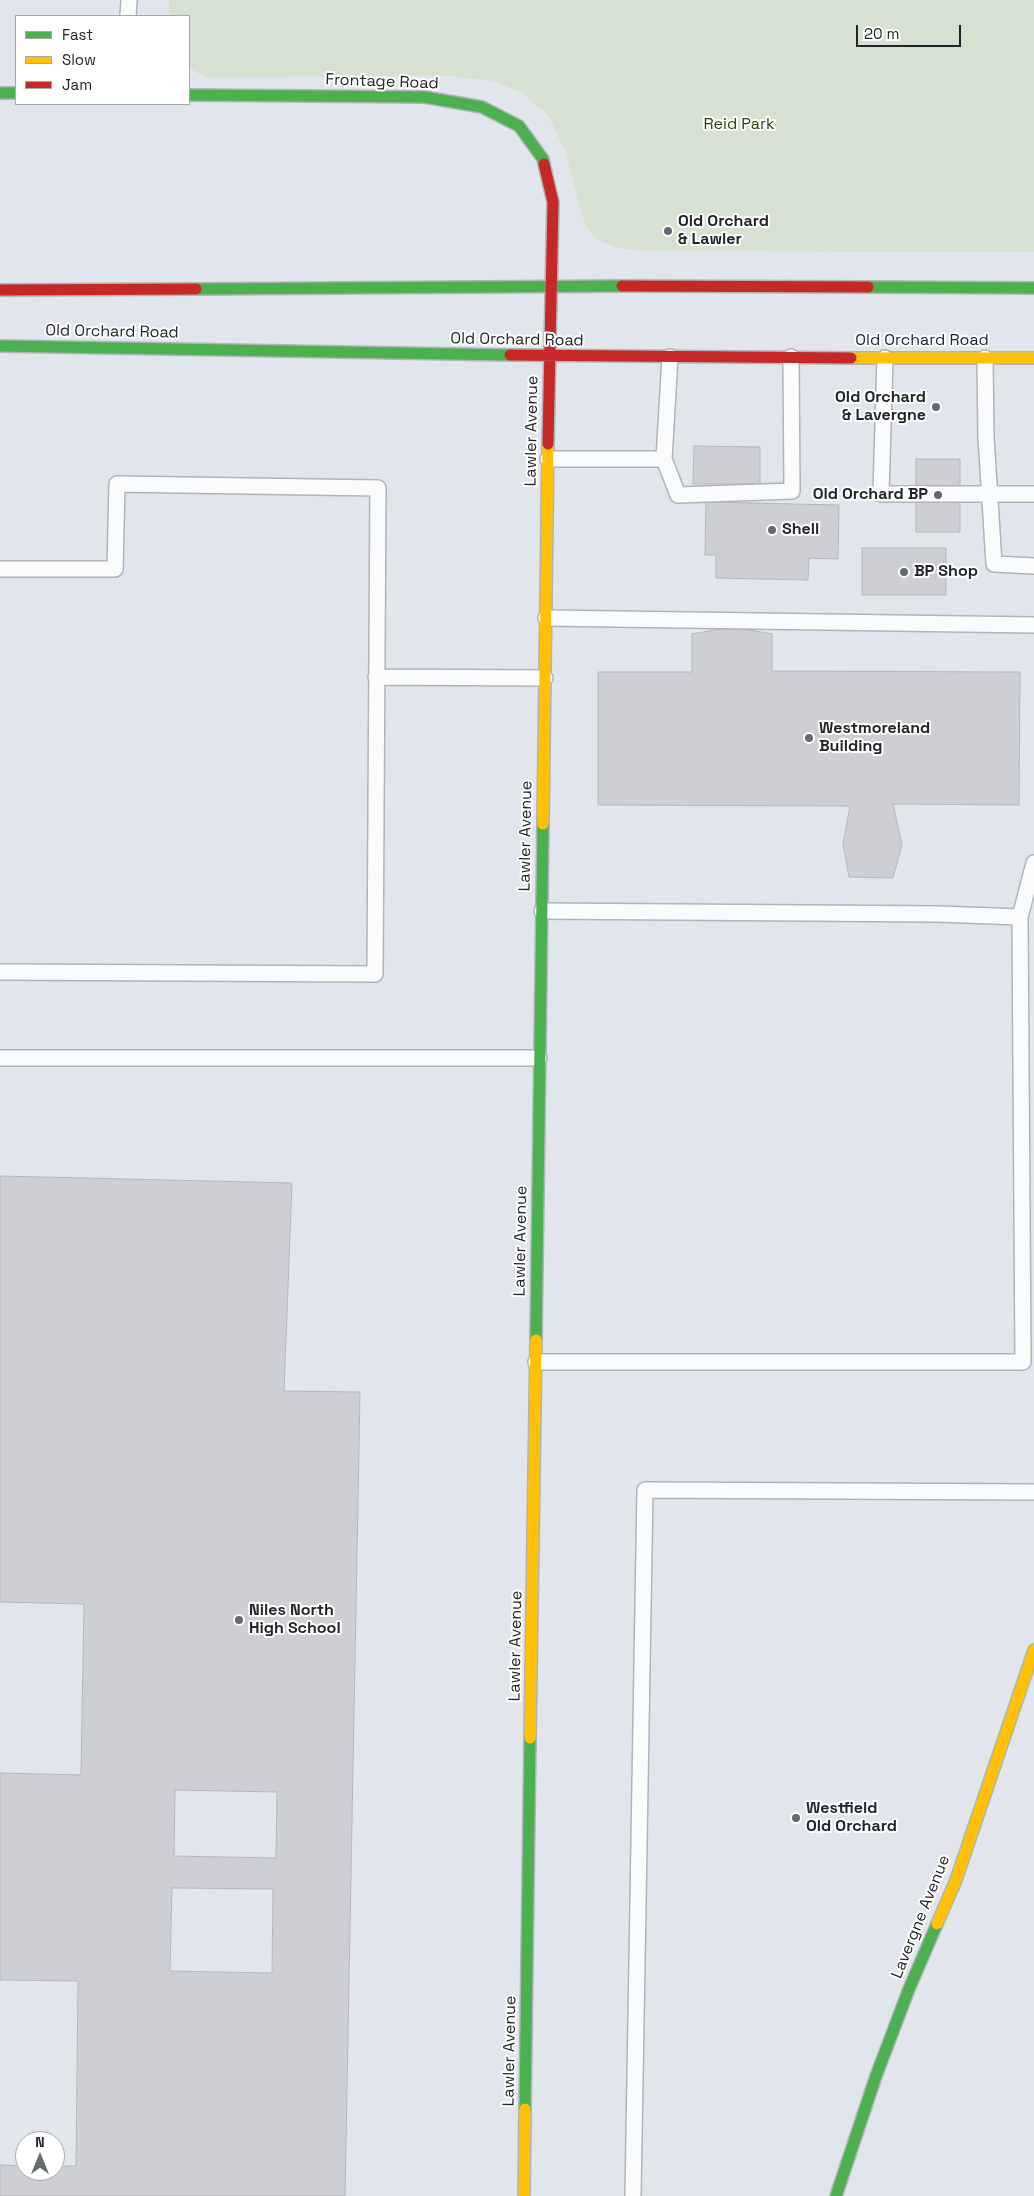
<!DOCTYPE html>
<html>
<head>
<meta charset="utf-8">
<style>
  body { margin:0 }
  #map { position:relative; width:1034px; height:2196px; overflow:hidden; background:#e0e6eb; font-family:"Space Grotesk",sans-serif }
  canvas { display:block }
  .legend { position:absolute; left:15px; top:15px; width:175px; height:90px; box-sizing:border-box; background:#fff; border:1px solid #a7a8a9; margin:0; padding:6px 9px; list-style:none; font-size:15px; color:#222528 }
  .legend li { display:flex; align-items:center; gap:10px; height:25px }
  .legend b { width:25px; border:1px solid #a7a8a9 }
  .north { position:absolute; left:15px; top:2131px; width:50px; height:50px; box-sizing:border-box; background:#fff; border:1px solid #a7a8a9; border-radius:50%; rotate:0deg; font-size:14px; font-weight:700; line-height:20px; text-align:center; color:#222528 }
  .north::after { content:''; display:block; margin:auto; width:18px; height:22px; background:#64696c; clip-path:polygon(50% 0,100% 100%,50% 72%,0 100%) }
  .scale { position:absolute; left:856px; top:25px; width:105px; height:22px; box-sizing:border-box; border:2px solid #222528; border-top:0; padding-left:6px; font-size:15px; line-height:18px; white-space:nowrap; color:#222528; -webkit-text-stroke:4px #fff; paint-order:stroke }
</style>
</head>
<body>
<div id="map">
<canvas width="1034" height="2196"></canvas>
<ul class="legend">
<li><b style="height:6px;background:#4caf50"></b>Fast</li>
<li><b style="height:6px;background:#ffc107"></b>Slow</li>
<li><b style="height:6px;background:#c62828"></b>Jam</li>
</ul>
<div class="north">N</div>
<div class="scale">20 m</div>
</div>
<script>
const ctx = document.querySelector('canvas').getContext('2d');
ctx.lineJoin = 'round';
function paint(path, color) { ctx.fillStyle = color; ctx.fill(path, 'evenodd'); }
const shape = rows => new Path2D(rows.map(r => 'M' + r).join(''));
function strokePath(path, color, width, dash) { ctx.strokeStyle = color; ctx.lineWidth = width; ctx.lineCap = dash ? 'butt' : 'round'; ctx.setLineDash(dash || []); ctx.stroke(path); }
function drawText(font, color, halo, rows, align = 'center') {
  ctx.font = font + ' "Space Grotesk",sans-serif'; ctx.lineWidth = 4; ctx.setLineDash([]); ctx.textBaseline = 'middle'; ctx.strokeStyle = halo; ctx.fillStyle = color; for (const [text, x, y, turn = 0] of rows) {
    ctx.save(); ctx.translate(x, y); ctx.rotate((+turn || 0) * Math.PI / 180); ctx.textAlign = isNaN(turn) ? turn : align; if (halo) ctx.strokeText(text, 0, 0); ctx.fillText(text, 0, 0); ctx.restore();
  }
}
paint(shape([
  [169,0,1034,0,1034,252,641,251,615,247,596,239,585,225,565,151,549,117,523,93,492,81,449,76,205,77,189,68,189,16,169,16]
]), '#d7e1d1');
const building = shape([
  [694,446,760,447,760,484,693,484,694,446],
  [916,459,960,459,960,532,916,532,916,459],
  [706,502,839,505,838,559,809,558,808,580,716,578,716,555,705,555,706,502],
  [862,548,946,548,946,595,862,595,862,548],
  [732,627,772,634,772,671,1020,672,1019,805,893,804,902,845,893,878,849,877,843,844,850,806,598,805,598,672,692,672,692,634,732,627],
  [0,1176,292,1183,284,1391,360,1392,345,2196,0,2196,0,2165,25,2166,25,2171,55,2171,55,2166,76,2166,78,1981,0,1980,0,1773,81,1775,84,1604,0,1602,0,1176],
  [175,1790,277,1792,276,1858,174,1856,175,1790],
  [172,1888,273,1889,272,1973,170,1971,172,1888]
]);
paint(building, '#cecfd3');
strokePath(building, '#b6b7bb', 1);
const lane = shape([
  [128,16,129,0],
  [885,358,881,494,1034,494],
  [985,358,986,437,994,564,1034,566],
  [548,459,664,459,670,357],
  [664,459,678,495,792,491,791,357],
  [0,569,115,569,117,484,378,488,375,974,0,972],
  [546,618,1034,625],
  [376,677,545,678],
  [542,911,938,914,1020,917],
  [0,1058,539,1058],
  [536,1362,1023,1362,1020,917,1034,863],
  [633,2196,645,1490,1034,1492]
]);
const fast = shape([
  [0,93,16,93],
  [189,95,424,97,482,107,519,126,543,159,544,164],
  [868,287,1034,288],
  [196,289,622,286],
  [0,346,510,355],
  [536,1340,543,824],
  [525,2109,530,1738],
  [836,2196,876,2076,909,1989,937,1924]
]);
const slow = shape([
  [851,358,1034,358],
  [543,824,548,444],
  [530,1738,536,1340],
  [937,1924,956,1880,1034,1650],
  [524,2196,525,2109]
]);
const jam = shape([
  [544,164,553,202,548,444],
  [622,286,868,287],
  [0,290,196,289],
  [510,355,851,358]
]);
strokePath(lane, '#b0b4b7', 18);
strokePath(fast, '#b0b4b7', 14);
strokePath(slow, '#b0b4b7', 14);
strokePath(jam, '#b0b4b7', 14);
strokePath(lane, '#fafbfc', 15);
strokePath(fast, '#4caf50', 11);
strokePath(slow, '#ffc107', 11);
strokePath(jam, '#c62828', 11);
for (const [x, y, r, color] of [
  [668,231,5,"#64696c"],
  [936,407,5,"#64696c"],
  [938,495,5,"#64696c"],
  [772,530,5,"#64696c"],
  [904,572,5,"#64696c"],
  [809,738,5,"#64696c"],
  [239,1620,5,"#64696c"],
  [796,1818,5,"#64696c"]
]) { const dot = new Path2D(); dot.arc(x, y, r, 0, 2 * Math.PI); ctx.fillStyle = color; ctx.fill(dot); strokePath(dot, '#fff', 2); }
drawText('16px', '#222528', '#fff', [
  ["Frontage Road",382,82,2],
  ["Old Orchard Road",112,332,1],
  ["Old Orchard Road",517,340,1],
  ["Old Orchard Road",922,341],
  ["Lawler Avenue",532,431,-89],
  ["Lawler Avenue",526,836,-89],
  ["Lawler Avenue",521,1241,-89],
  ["Lawler Avenue",516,1646,-89],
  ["Lavergne Avenue",921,1917,-68],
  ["Lawler Avenue",510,2051,-89]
]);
drawText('16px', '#2e3e03', '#fff', [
  ["Reid Park",739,125]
]);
drawText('bold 16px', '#222528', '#fff', [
  ["Old Orchard",678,222],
  ["& Lawler",678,240],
  ["Old Orchard",926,398,"right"],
  ["& Lavergne",926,416,"right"],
  ["Old Orchard BP",928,495,"right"],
  ["Shell",782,530],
  ["BP Shop",914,572],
  ["Westmoreland",819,729],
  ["Building",819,747],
  ["Niles North",249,1611],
  ["High School",249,1629],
  ["Westfield",806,1809],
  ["Old Orchard",806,1827]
], 'left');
</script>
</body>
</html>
